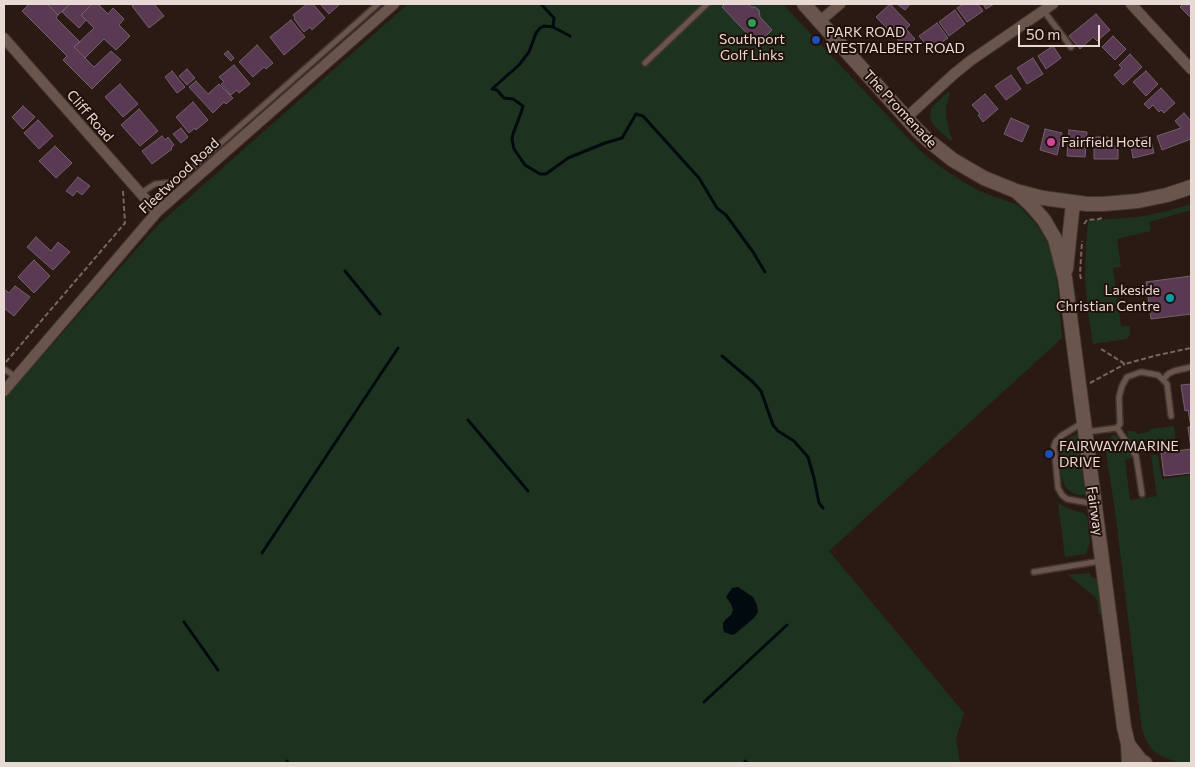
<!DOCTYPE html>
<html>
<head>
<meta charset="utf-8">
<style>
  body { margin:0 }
  #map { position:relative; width:1195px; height:767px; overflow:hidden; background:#2b1a13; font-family:Commissioner,sans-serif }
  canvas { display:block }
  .frame { position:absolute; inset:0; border:5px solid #e7dad5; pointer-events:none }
  .scale { position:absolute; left:1018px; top:25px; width:82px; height:22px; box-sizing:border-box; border:2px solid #e7dad5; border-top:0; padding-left:6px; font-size:15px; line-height:18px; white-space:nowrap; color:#e7dad5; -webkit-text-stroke:4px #21100a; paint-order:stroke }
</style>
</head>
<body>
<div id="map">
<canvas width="1195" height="767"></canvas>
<div class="frame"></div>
<div class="scale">50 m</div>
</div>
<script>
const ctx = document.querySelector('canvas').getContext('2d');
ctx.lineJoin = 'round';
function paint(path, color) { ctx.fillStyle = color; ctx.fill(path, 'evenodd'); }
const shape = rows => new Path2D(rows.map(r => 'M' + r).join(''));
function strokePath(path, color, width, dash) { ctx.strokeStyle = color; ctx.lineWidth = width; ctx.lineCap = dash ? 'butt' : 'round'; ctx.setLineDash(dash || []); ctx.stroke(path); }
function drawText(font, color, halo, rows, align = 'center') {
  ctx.font = font + ' Commissioner,sans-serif'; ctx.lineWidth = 4; ctx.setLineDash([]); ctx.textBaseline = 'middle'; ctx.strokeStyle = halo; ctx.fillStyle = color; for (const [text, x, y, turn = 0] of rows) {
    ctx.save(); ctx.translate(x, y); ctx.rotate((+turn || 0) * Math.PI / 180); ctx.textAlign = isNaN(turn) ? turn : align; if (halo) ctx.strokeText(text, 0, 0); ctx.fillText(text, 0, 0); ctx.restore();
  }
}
paint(shape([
  [408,4,783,4,910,140,925,155,942,168,967,184,979,191,1018,205,1037,225,1051,249,1056,270,1062,338,829,551,964,713,956,739,960,763,4,763,4,399,158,225],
  [948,92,950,92,946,107,946,115,949,132,953,140,951,141,933,125,930,118,931,109,934,105],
  [1191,204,1191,210,1149,222,1151,231,1117,239,1121,267,1113,268,1121,326,1130,326,1130,335,1126,339,1093,344,1088,312,1085,279,1086,244,1088,222,1090,220,1100,220,1107,219,1139,217,1168,211],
  [1174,426,1176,444,1156,447,1156,451,1141,452,1128,437,1127,431,1134,431,1138,434,1148,432,1150,429],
  [1078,433,1086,495,1077,495,1068,490,1065,486,1061,475,1060,452,1061,445,1067,439],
  [1113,434,1120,439,1132,455,1133,458,1125,460,1130,500,1157,496,1151,455,1158,455,1162,479,1191,475,1191,763,1178,763,1157,754,1149,746,1142,731,1115,511,1105,446],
  [1058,503,1069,509,1083,513,1087,516,1090,541,1086,554,1065,557],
  [1090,573,1091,577,1095,578,1098,582,1102,613,1099,615,1097,600,1095,597,1068,575]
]), '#1e331f');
paint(shape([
  [738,587,753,597,757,605,758,612,754,618,735,634,732,635,724,632,723,628,723,623,726,619,731,615,733,610,731,604,726,597,732,588]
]), '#000a0f');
strokePath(shape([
  [541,4,554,18,553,27],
  [570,36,553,27,544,26,540,28,536,33,529,52,519,65,492,89,497,90,504,98,513,99,523,106,522,110,513,134,512,139,514,149,525,165,540,174,546,174,568,158,605,143,622,138,636,114,643,116,699,178,717,208,726,215,753,252,765,272],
  [345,271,380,314],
  [722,356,753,382,761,391,773,425,778,431,794,441,808,457,814,478,819,503,823,508],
  [468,420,528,491],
  [262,553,398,348],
  [184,622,218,670],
  [704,702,787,625],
  [287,761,288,763],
  [745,761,747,763]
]), '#000a0f', 3);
const building = shape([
  [29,4,47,4,58,15,56,18,80,42,74,47,94,67,111,51,121,60,92,89,63,60,67,56,22,11,29,4],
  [47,4,70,4,58,15,47,4],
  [70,4,92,4,81,15,86,20,79,28,62,12,70,4],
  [92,4,98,4,108,14,113,8,124,19,119,25,130,36,116,50,104,39,85,58,74,47,94,28,81,15,92,4],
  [135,4,154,4,164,16,149,28,132,6,135,4],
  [307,4,313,4,325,18,312,30,310,27,304,32,294,19,295,18,293,15,307,4],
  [320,4,340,4,329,14,320,4],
  [725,4,748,4,751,7,755,7,759,10,760,17,772,30,757,44,722,7,725,4],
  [890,4,910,25,906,29,915,39,906,48,876,17,890,4],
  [897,4,910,4,905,10,897,4],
  [964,4,978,4,983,11,967,22,957,8,964,4],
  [983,4,994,4,986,9,983,4],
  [1183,4,1191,4,1191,18,1180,7,1183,4],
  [955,10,965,24,949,36,939,22,955,10],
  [1096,14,1110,30,1097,41,1093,37,1080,49,1069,36,1096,14],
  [291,20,305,37,284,55,270,37,291,20],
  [937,23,948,38,930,50,919,36,937,23],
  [1113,36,1126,49,1115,60,1102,47,1113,36],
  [257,45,273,63,266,69,264,67,253,77,239,62,257,45],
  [1053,46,1061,58,1046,69,1038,56,1053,46],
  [228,51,234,58,231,61,224,54,228,51],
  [1130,54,1142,67,1123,85,1114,75,1122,68,1119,65,1130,54],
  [1033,58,1043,74,1027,84,1017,68,1033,58],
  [234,65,250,84,239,93,237,90,231,95,221,84,224,82,219,77,234,65],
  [187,69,195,78,187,85,179,76,187,69],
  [172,71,185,87,177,93,165,77,172,71],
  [1146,71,1158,84,1146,96,1133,82,1146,71],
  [1011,75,1021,89,1006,100,995,86,1011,75],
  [196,81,208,94,219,84,233,98,226,104,224,102,213,113,189,87,196,81],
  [120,84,138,104,123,117,105,97,120,84],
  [1161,88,1175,103,1164,113,1161,110,1159,112,1153,105,1149,109,1144,104,1161,88],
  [985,94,998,109,983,122,978,115,980,114,972,105,985,94],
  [193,102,208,120,196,130,195,128,189,133,176,117,193,102],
  [23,106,35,117,23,129,12,117,23,106],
  [139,109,158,131,140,146,121,125,139,109],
  [1184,113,1191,121,1191,139,1162,150,1157,136,1181,128,1175,121,1184,113],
  [1011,118,1029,126,1022,142,1004,134,1011,118],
  [38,120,53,136,39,149,24,133,38,120],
  [181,128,188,137,181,143,173,134,181,128],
  [1045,129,1062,133,1057,155,1040,150,1045,129],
  [1069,130,1087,132,1085,157,1067,156,1069,130],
  [162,136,165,140,168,137,174,145,171,148,172,149,152,164,142,151,162,136],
  [1150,136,1154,153,1133,158,1130,140,1150,136],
  [1094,137,1108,137,1108,146,1118,146,1118,159,1094,159,1094,137],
  [55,146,72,163,56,178,39,161,55,146],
  [78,177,90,186,82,195,77,191,73,196,66,191,78,177],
  [36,237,51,251,58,242,70,252,53,270,27,247,36,237],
  [34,260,50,276,34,293,18,277,34,260],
  [1191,276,1191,314,1151,319,1146,282,1191,276],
  [15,286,30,297,14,316,4,308,4,289,9,293,15,286],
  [1191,384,1191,473,1164,476,1161,453,1191,449,1188,427,1191,427,1188,410,1185,411,1181,385,1191,384]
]);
paint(building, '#5a3a53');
strokePath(building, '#72606d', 1);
const lane = shape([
  [1043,10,1071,47],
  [645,63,707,4],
  [141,193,155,184,177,182,378,4],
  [4,369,16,377],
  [1163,380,1168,374,1174,371,1191,367],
  [1082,423,1061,436,1056,441,1054,446,1058,488,1062,495,1067,499,1094,504],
  [1117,428,1120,424,1119,397,1122,386,1127,377,1141,372,1158,375,1167,384,1171,416],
  [1086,432,1117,428,1136,456,1142,494],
  [1034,572,1101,561]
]);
const street = shape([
  [1131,4,1191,69],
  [820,21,840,4],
  [4,38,157,212],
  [906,118,954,74,970,61,1053,4],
  [4,391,157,212,394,4]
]);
const secondary = shape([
  [804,4,918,131,929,141,953,160,984,178,1016,191,1043,198,1087,204,1103,204,1138,201,1167,195,1191,187],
  [1016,191,1031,205,1044,220,1055,239,1065,278,1124,727,1128,744,1129,763],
  [1066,269,1073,203],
  [1128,744,1141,761,1145,763]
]);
strokePath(lane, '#423430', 8);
strokePath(street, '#423430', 12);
strokePath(secondary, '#423430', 16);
strokePath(shape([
  [1084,224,1087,220,1099,219,1104,217],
  [1081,279,1080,274,1082,241],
  [1101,349,1125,364,1158,355,1191,348],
  [6,362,125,223,123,191],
  [1090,383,1125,364]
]), '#766660', 2, [5, 2.5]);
strokePath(lane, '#6a554c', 5);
strokePath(street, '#6a554c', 10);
strokePath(secondary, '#6a554c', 14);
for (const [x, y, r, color] of [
  [752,23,5,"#2e9e5b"],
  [816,40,5,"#1a4fb4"],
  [1051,142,5,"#d1479c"],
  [1170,298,5,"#0f9aa8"],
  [1049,454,5,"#1a4fb4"]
]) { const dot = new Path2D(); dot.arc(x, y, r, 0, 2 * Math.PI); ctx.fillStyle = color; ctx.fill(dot); strokePath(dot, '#21100a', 2); }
drawText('14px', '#e7dad5', '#21100a', [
  ["PARK ROAD",826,32],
  ["WEST/ALBERT ROAD",826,48],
  ["Southport",752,39,"center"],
  ["Golf Links",752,55,"center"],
  ["Fairfield Hotel",1061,142],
  ["Lakeside",1160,290,"right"],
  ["Christian Centre",1160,306,"right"],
  ["FAIRWAY/MARINE",1059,446],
  ["DRIVE",1059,462]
], 'left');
drawText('14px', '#e7dad5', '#21100a', [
  ["The Promenade",900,109,47],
  ["Cliff Road",90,116,49],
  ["Fleetwood Road",179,176,-43],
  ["Fairway",1095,511,82]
]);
</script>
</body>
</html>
